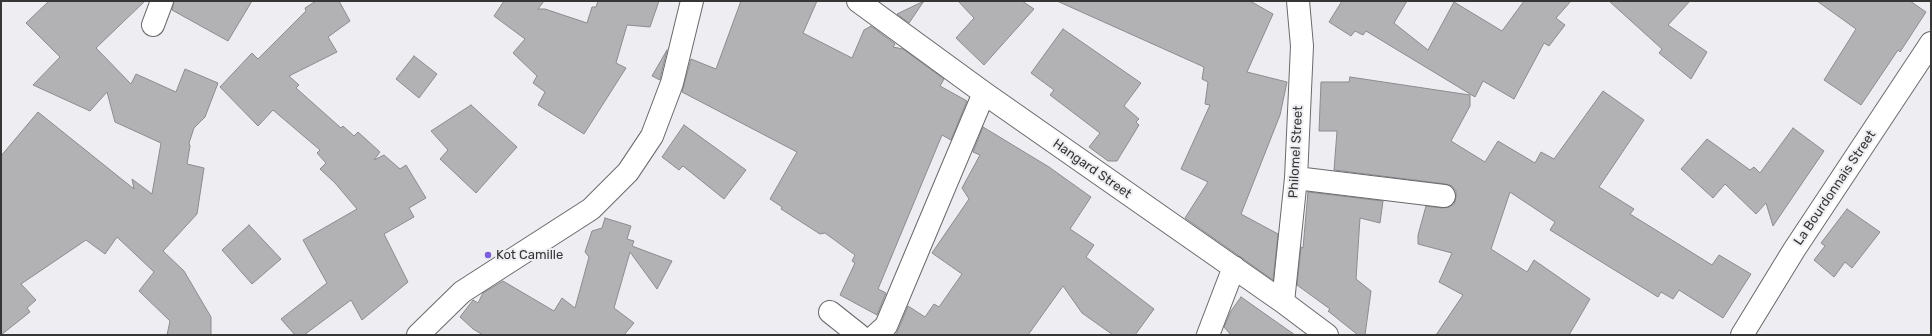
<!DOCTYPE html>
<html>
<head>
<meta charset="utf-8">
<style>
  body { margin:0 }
  #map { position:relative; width:1932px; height:336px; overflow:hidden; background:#eeeef2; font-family:Rubik,sans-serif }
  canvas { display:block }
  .frame { position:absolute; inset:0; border:2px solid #363637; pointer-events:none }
</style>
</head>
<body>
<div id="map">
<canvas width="1932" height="336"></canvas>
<div class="frame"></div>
</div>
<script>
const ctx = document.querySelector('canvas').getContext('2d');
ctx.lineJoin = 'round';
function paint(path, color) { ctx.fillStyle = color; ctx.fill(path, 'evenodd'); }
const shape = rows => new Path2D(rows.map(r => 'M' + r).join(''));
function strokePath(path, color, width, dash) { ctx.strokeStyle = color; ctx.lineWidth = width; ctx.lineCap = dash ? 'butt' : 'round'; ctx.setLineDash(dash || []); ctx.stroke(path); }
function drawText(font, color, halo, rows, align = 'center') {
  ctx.font = font + ' Rubik,sans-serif'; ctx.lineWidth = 4; ctx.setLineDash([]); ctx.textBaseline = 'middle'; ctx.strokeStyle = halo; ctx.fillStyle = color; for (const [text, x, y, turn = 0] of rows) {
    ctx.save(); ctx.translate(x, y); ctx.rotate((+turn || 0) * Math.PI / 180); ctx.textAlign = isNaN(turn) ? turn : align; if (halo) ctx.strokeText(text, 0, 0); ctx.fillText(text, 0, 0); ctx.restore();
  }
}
const building = shape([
  [49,1,145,1,96,48,131,84,136,74,176,92,185,69,218,83,205,117,194,128,189,143,190,146,187,164,204,168,197,214,163,251,184,271,211,317,211,335,167,335,170,321,139,291,154,272,117,237,105,254,86,240,21,284,36,300,27,308,30,312,1,335,1,156,38,112,134,189,132,179,152,194,161,143,115,122,107,92,90,111,33,85,60,57,26,23,49,1],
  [174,1,252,1,228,41,172,10,174,1],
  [316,1,339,1,350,21,328,37,337,52,289,76,299,85,296,88,341,128,343,126,354,136,358,132,380,152,374,160,384,155,400,169,406,165,426,198,409,208,414,217,384,234,408,282,362,320,351,300,304,335,295,335,281,319,327,283,303,240,357,209,335,183,320,169,326,163,317,153,320,150,273,110,258,126,220,87,252,53,258,59,306,11,305,8,316,1],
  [504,1,544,1,538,9,545,9,587,23,592,7,596,7,598,1,659,1,650,27,627,25,616,63,626,68,584,134,538,105,545,92,533,83,537,76,513,53,525,39,494,16,504,1],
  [741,1,817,1,803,33,852,58,864,30,871,26,895,44,893,47,903,49,944,79,940,86,967,101,951,140,942,135,878,289,886,293,877,315,840,295,855,263,852,261,855,255,825,233,820,234,781,209,782,207,770,199,797,152,682,92,691,59,716,69,741,1],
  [924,1,909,23,897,14,924,1],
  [958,1,1022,1,1034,9,984,65,956,38,974,18,958,1],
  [1057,1,1250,1,1273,14,1247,72,1287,82,1280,115,1241,214,1278,234,1273,280,1185,218,1208,182,1181,169,1210,105,1205,104,1208,82,1202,79,1204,67,1057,1],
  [1342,1,1407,1,1394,23,1428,50,1454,2,1502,31,1524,1,1571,1,1556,18,1565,25,1549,46,1544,43,1514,99,1483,81,1475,97,1366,31,1363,35,1355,31,1351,36,1329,22,1342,1],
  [1609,1,1690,1,1668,25,1707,52,1691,79,1659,53,1662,49,1609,1],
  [1817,1,1910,1,1926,12,1900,52,1898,50,1861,105,1824,80,1856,29,1817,1],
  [1063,29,1141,83,1124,106,1139,119,1136,122,1139,125,1117,161,1108,161,1089,147,1100,133,1050,95,1054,90,1031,73,1063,29],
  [667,50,660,79,660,80,652,76,667,50],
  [414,56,437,74,419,98,396,79,414,56],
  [1350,77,1470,95,1470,106,1451,141,1485,162,1498,141,1535,163,1541,152,1554,159,1603,91,1644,120,1599,187,1634,209,1630,214,1712,265,1719,255,1751,274,1723,318,1679,290,1673,299,1661,292,1658,297,1550,230,1555,222,1510,192,1491,249,1527,272,1534,260,1590,299,1569,335,1436,335,1463,295,1439,282,1452,253,1418,244,1418,235,1426,206,1442,208,1449,207,1454,204,1456,198,1456,191,1452,186,1446,184,1334,170,1337,131,1319,131,1321,82,1349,82,1350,77],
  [471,105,517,147,476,193,440,159,448,150,431,131,471,105],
  [684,125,746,170,724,199,683,166,679,170,662,157,684,125],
  [983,127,1049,167,1091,197,1070,229,1094,245,1086,257,1154,309,1135,335,1113,335,1082,313,1063,286,1028,335,896,335,908,306,925,317,934,304,939,307,962,274,932,253,969,199,962,188,980,155,973,152,983,127],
  [1793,128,1824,151,1773,226,1766,203,1756,214,1725,184,1713,198,1681,169,1707,139,1750,170,1754,167,1760,173,1793,128],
  [1308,192,1383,201,1380,223,1360,218,1356,279,1371,291,1365,335,1358,335,1328,311,1330,309,1297,285,1301,247,1303,248,1308,192],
  [1847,209,1880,232,1852,268,1845,262,1834,277,1814,260,1825,246,1821,243,1847,209],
  [605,218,631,226,627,239,634,241,632,246,672,261,657,289,630,252,614,308,634,323,624,335,483,335,473,329,460,317,473,300,478,303,483,293,503,281,554,311,562,298,575,308,589,257,585,252,592,231,602,228,605,218],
  [249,225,281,259,252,284,222,250,249,225],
  [1241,297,1295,335,1231,335,1224,327,1231,311,1241,297]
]);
paint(building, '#b2b2b5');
strokePath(building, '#8c8b8f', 1);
const minor = shape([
  [858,1,984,93,1283,302,1327,335],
  [153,25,162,1],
  [1296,178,1444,196],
  [1283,302,1296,178,1302,46,1298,1],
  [830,312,859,335],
  [418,335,462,292,591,209,628,172,652,136,672,83,692,1],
  [876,335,886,326,984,93],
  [1208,335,1234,267],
  [1742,335,1794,250,1931,43]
]);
strokePath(minor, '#69686b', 24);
strokePath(minor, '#fff', 22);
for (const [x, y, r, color] of [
  [488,255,4,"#7c60db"]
]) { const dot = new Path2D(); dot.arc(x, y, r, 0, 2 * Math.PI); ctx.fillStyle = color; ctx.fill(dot); strokePath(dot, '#eeeef2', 1.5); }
drawText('13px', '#363637', '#eeeef2', [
  ["Philomel Street",1296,152,-87],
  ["Hangard Street",1092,169,35],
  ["La Bourdonnais Street",1835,188,-56]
]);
drawText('13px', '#363637', '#eeeef2', [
  ["Kot Camille",496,255]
], 'left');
</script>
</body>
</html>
